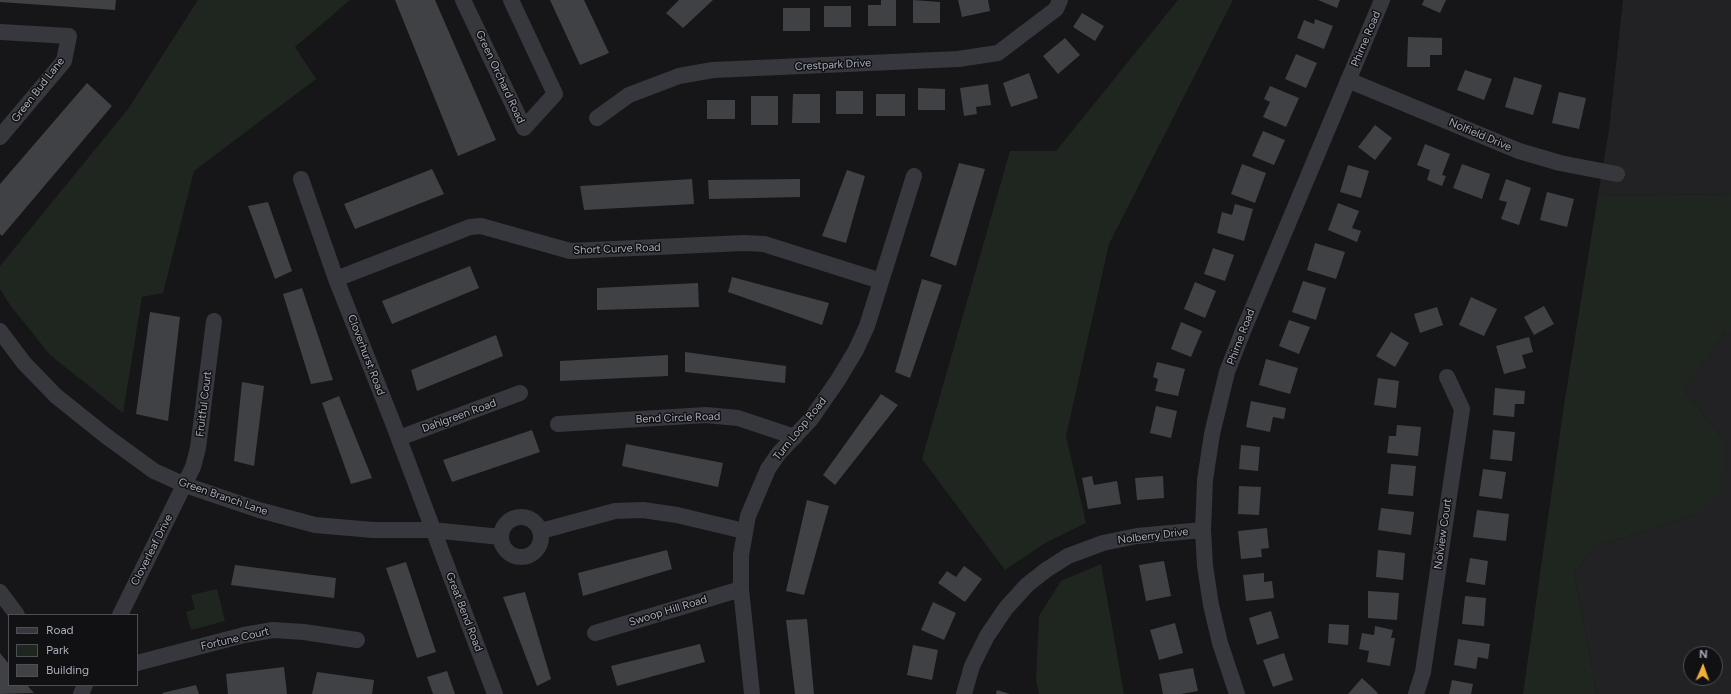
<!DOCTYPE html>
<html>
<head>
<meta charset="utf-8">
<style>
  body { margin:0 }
  #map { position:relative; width:1731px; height:694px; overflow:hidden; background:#161618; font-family:Figtree,sans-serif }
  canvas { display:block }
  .legend { position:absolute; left:8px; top:614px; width:130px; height:72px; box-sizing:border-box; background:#111113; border:1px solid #4d4f55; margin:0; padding:5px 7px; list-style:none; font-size:12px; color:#a8adb8 }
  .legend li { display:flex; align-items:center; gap:8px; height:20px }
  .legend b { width:20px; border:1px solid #4d4f55 }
  .north { position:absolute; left:1683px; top:646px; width:40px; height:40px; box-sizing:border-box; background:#111113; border:1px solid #4d4f55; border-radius:50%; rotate:2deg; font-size:11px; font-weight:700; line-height:16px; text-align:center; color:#a8adb8 }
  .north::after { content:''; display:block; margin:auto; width:14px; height:18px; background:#f2b134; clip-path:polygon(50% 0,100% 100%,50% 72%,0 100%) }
</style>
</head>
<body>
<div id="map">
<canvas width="1731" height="694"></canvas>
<ul class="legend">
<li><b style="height:5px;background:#37383d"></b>Road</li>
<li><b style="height:11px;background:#1e261f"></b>Park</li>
<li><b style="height:11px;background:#404145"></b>Building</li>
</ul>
<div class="north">N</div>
</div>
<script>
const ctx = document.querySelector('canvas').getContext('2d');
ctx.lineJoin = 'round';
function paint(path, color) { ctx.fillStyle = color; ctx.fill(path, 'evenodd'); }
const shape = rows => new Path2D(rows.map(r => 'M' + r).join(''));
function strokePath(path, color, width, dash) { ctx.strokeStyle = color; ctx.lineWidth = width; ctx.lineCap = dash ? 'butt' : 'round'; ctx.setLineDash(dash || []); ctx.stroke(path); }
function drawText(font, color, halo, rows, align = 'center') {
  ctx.font = font + ' Figtree,sans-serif'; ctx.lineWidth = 3; ctx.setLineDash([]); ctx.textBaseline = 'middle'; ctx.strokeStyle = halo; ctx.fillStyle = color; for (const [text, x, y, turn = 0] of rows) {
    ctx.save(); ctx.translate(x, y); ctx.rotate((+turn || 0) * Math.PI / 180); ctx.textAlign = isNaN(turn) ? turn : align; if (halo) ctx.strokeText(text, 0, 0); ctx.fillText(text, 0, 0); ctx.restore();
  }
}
paint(shape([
  [1623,0,1731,0,1731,194,1598,196,1609,130],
  [1725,331,1731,331,1731,694,1597,694,1574,573,1594,547,1697,514,1725,441,1684,391],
  [1691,654,1715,654,1715,678,1691,678]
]), '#222225');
paint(shape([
  [198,0,350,0,295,47,316,79,194,171,163,293,142,297,123,413,50,355,10,305,0,289,0,266,128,109],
  [1178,0,1233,0,1109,244,1066,436,1086,523,1045,543,1005,570,922,459,1010,151,1056,151],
  [1731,194,1731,331,1725,331,1684,391,1725,441,1722,490,1697,514,1594,547,1574,573,1597,694,1523,694,1564,405,1598,196],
  [1101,564,1124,694,1039,694,1036,680,1039,616,1061,581],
  [217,589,225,621,191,630,186,612,195,609,191,595]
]), '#1e261f');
paint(shape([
  [0,0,116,0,115,10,0,2],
  [395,0,435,0,496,140,458,156],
  [550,0,584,0,609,53,580,65],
  [679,0,713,0,683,28,666,13],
  [881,0,896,0,896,26,868,26,868,5,881,5],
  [913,0,940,2,940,23,913,23],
  [958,0,988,0,990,11,962,17],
  [1318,0,1340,0,1337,8],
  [1424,0,1446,0,1440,13,1422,5],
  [824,6,851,6,851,27,824,27],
  [783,8,810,8,810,31,783,31],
  [1082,13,1104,26,1095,41,1073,27],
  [1315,19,1333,26,1324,49,1297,38,1304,20,1314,24],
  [1408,37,1442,38,1442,55,1430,55,1430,67,1407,67],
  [1065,38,1080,55,1058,74,1043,56],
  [1296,54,1317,63,1306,88,1285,79],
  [1465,70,1492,79,1484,100,1457,90],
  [1029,73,1038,98,1011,107,1003,83],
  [1514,77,1542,85,1533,115,1505,107],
  [87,83,112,106,2,236,0,234,0,184],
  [988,84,991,105,976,107,977,114,964,116,960,88],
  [1270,86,1299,98,1286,127,1263,117,1270,102,1264,99],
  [918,88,945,89,945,110,918,110],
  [836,91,863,91,863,114,836,114],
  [1559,92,1586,98,1579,129,1552,123],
  [793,94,820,94,820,123,792,123],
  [876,94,905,94,905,116,876,116],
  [751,96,778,96,778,125,751,125],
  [707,100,735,100,735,119,707,119],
  [1375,125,1392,138,1375,160,1358,147],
  [1263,131,1285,140,1274,165,1252,156],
  [1425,144,1450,154,1442,175,1446,176,1442,186,1427,180,1430,170,1417,165],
  [959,163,985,169,956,266,930,256],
  [1242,164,1266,173,1255,203,1231,194],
  [1462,164,1490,174,1482,199,1453,188],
  [1348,165,1369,171,1361,198,1340,192],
  [432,169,444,194,355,229,344,204],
  [847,170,865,176,846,243,822,236],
  [692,179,694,204,584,210,580,186],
  [800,179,800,197,709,199,708,180],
  [1506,179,1531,188,1519,225,1501,219,1507,202,1499,200],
  [1547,192,1574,199,1567,227,1540,220],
  [268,202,292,271,275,279,248,206],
  [1338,203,1359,211,1352,228,1361,231,1357,242,1328,230],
  [1235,204,1253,209,1244,241,1217,233,1222,212,1232,215],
  [1315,243,1345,252,1336,279,1307,270],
  [1213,248,1234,255,1225,281,1204,274],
  [470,266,479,288,392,324,382,301],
  [732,277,829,303,822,325,728,292],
  [922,279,942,285,910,378,895,372],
  [1303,281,1326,288,1316,320,1292,312],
  [1195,282,1216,291,1205,318,1184,309],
  [698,283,699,307,597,310,597,288],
  [302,288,333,380,311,384,283,294],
  [1471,297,1497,309,1484,336,1459,325],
  [1544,306,1554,324,1534,335,1524,317],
  [1437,307,1443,325,1420,333,1414,314],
  [150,312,180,317,168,421,136,414],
  [1289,320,1310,327,1299,354,1279,346],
  [1181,322,1202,331,1191,357,1171,349],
  [1391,332,1409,343,1395,367,1376,356],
  [496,335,503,356,417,391,411,370],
  [1529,337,1533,352,1522,355,1526,368,1504,374,1496,346],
  [685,352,786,366,785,383,685,372],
  [668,355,668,376,560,381,560,361],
  [1266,359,1298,368,1290,394,1259,385],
  [1157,362,1185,369,1178,396,1155,391,1158,379,1153,377],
  [1378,378,1399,381,1396,408,1374,405],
  [242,382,264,386,254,466,234,461],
  [1495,388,1525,391,1524,404,1515,404,1514,417,1493,415],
  [881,394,898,405,835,485,823,475],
  [339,396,372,478,351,484,322,403],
  [1251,401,1286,408,1284,419,1273,417,1270,432,1246,427],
  [1156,406,1177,411,1171,438,1150,433],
  [1397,425,1421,427,1418,456,1387,453,1389,436,1396,436],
  [532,430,540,452,452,482,443,460],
  [1493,430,1515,432,1512,461,1490,459],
  [626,444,723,463,718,487,622,466],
  [1241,445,1260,447,1258,471,1239,469],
  [1391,464,1416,466,1413,496,1388,494],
  [1483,469,1506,472,1502,499,1479,496],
  [1092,476,1094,485,1117,481,1121,504,1088,509,1082,478],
  [1163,476,1164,498,1137,500,1135,478],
  [1239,486,1261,487,1259,515,1238,514],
  [807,500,829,506,804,595,786,591],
  [1381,508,1414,512,1411,535,1378,530],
  [1477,510,1509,514,1506,541,1473,537],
  [1267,528,1269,548,1261,549,1262,557,1241,559,1238,531],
  [667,550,672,569,583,596,578,573],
  [1378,550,1405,553,1403,580,1376,577],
  [1470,558,1488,561,1485,585,1466,582],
  [1164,561,1171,596,1146,601,1139,565],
  [406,562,436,652,417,658,386,568],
  [235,565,336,578,334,598,231,585],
  [964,566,982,579,965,602,938,583,947,571,956,577],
  [1264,573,1264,582,1272,581,1274,598,1246,601,1243,575],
  [1368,591,1399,593,1397,620,1368,618],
  [525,592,551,679,537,686,503,597],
  [1465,596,1486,598,1484,626,1462,624],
  [933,602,956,613,944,640,921,630],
  [1271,611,1279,638,1257,645,1249,618],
  [807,619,814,694,795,694,786,620],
  [1175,623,1183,653,1159,660,1150,630],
  [1329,624,1349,625,1348,645,1328,643],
  [1375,626,1393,630,1391,638,1395,638,1390,666,1367,662,1369,651,1359,649,1362,633,1374,635],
  [1458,639,1490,644,1488,659,1478,657,1476,669,1454,665],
  [700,644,705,662,617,686,611,666],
  [913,645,938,650,932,680,907,675],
  [0,653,9,664,9,685,27,685,34,693,0,694],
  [1284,653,1293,680,1273,687,1263,660],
  [284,667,287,694,228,694,226,674],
  [1193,668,1198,691,1181,694,1163,694,1159,674],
  [447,671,455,694,433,694,427,677],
  [317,672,374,680,372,694,312,694],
  [1362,678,1378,693,1377,694,1348,694],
  [1452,680,1473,684,1471,694,1449,694],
  [196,685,199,694,163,694,162,693],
  [997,690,1010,694,996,694]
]), '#404145');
strokePath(shape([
  [463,0,524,128,555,94,511,0],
  [0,32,69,36,64,61,0,137],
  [1348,80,1519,151,1560,163,1617,174],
  [597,118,629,95,679,76,713,70,958,59,998,53,1056,9,1060,0],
  [301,179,336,279,393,423,495,694],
  [336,279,470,227,481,226,570,251,744,243,764,244,881,281],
  [0,331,24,363,56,396,106,436,154,471,185,485,259,510,315,525,373,530,432,530,501,537],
  [558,424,706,415,738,418,795,437],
  [399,438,520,393],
  '501 537a20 20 0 1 1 40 0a20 20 0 1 1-40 0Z',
  [541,531,615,511,643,510,677,515,744,531],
  [0,592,17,615],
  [120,615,193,467,198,448,214,321],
  [595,633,741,589],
  [137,663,244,635,273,630,304,632,357,640],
  [81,694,85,685],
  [752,694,741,589,741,555,748,516,768,469,779,453,811,419,838,380,856,350,867,326,914,176],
  [964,694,972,666,987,636,1006,608,1027,585,1046,570,1068,556,1103,543,1137,536,1203,530],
  [1237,694,1220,643,1211,605,1205,566,1203,530,1205,480,1212,434,1227,372,1243,331,1382,0],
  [1416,694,1423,672,1462,409,1447,377]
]), '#37383d', 16);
drawText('11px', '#a8adb8', '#111113', [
  ["Phirne Road",1366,39,-67],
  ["Crestpark Drive",833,65,-3],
  ["Green Orchard Road",500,77,65],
  ["Green Bud Lane",38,90,-52],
  ["Nolfield Drive",1480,135,23],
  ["Short Curve Road",617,249,-2],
  ["Phirne Road",1241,337,-69],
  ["Cloverhurst Road",366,355,69],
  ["Fruitful Court",204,404,-83],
  ["Dahlgreen Road",459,416,-20],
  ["Bend Circle Road",678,418,-2],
  ["Turn Loop Road",800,429,-51],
  ["Green Branch Lane",223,497,19],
  ["Nolview Court",1443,534,-82],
  ["Nolberry Drive",1153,536,-7],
  ["Cloverleaf Drive",152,550,-63],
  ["Swoop Hill Road",668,611,-17],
  ["Great Bend Road",464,612,69],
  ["Fortune Court",235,639,-13]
]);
</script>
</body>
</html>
